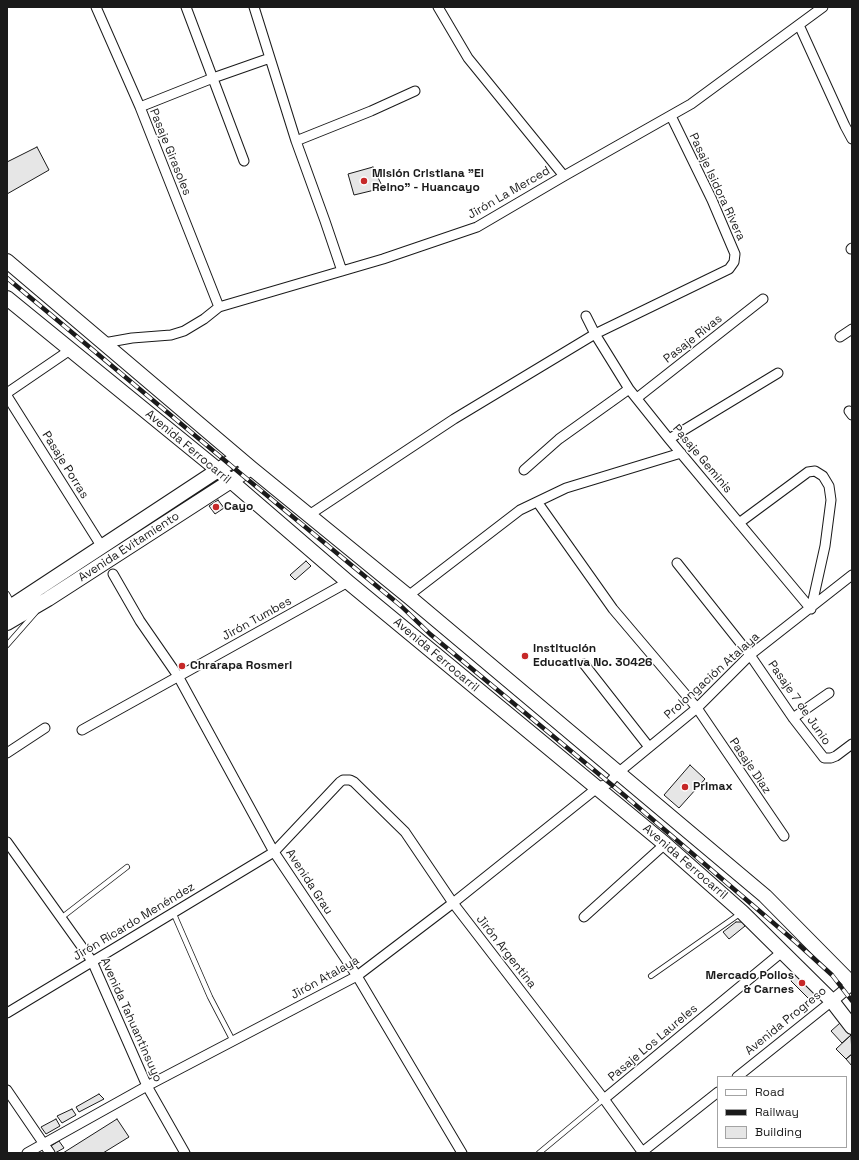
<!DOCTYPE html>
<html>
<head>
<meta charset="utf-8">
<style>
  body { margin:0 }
  #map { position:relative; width:859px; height:1160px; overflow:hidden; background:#fff; font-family:"Space Grotesk",sans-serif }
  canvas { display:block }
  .frame { position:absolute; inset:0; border:8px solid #1a1a1a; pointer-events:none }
  .legend { position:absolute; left:717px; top:1076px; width:130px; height:72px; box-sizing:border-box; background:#fff; border:1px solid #a3a3a3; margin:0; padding:5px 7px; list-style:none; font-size:12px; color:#1a1a1a }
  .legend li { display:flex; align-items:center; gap:8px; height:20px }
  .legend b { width:20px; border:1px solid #a3a3a3 }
</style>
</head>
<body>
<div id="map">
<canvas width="859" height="1160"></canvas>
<div class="frame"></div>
<ul class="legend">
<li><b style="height:5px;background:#fff"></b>Road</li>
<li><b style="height:5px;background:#1a1a1a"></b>Railway</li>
<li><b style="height:11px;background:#e6e6e6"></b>Building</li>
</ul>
</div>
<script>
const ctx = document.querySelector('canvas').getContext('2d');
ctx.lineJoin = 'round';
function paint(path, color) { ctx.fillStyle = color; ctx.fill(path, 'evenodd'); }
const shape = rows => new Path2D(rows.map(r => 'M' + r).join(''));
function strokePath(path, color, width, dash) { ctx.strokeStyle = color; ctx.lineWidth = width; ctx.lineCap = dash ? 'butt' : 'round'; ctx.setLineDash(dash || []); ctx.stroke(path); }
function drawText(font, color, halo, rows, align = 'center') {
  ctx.font = font + ' "Space Grotesk",sans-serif'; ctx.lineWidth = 3; ctx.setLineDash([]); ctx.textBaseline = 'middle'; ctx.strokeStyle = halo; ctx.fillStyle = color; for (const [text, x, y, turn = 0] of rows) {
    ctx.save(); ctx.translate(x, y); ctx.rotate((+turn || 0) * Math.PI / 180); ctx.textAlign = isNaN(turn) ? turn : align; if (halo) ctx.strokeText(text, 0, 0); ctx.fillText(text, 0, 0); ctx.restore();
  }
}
const building = shape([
  [37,147,49,170,7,194,7,162,37,147],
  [373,167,383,188,354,195,348,174,373,167],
  [218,500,224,508,215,514,209,506,218,500],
  [306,561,311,566,295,580,290,575,306,561],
  [690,765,705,779,679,808,664,795,690,765],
  [736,922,742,922,745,926,729,939,723,932,736,922],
  [794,974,816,995,811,1001,791,981,794,974],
  [840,1023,851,1035,842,1043,831,1031,840,1023],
  [851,1035,852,1054,846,1059,836,1049,851,1035],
  [852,1054,852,1066,846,1059,852,1054],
  [99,1094,104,1099,79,1112,76,1107,99,1094],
  [72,1109,76,1115,62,1123,57,1116,72,1109],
  [56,1119,60,1126,46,1134,41,1127,56,1119],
  [117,1119,129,1137,103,1153,63,1153,117,1119],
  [59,1141,64,1148,55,1153,51,1146,59,1141]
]);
paint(building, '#e6e6e6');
strokePath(building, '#1a1a1a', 1);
const service = shape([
  [7,594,12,603],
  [7,645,36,612],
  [173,912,210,997,233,1041],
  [61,918,127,867],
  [651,976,741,913],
  [539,1153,604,1099]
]);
const minor = shape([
  [96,7,140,107,219,307],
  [186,7,244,161],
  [254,7,296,141,325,221,342,271],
  [438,7,468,58,564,176],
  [799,25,845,126,852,139],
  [140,107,213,78,270,58],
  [296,141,371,111,415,91],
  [851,249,852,248],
  [586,316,595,334,629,389,669,439,811,609],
  [840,337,852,329],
  [104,343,132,338,171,335,184,331,204,319,219,307,383,259,477,227,564,176,691,104,823,7],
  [7,393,70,350],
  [7,396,102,547],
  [637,398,763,299],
  [849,411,852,415],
  [669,439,778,373],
  [524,470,559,439,629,389],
  [538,503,613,609,697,708,784,836],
  [309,515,454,419,595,334,729,269,734,262,735,254,712,200,671,116],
  [739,523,808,472,815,471,823,476,829,486,831,500,825,546,811,609],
  [677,563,750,655,793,718,824,758,831,758,836,756,852,744],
  [113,574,140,621,178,676,274,852,357,976,462,1153],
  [408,596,520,510,566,488,681,453],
  [584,664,649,747],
  [793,718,829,693],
  [82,730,348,582],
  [7,753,45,728],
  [7,842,92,961,147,1086,185,1153],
  [584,917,665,844],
  [7,1013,274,852,340,782,343,780,350,780,354,782,405,832,453,903,604,1099,643,1153],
  [737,1077,832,1001],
  [7,1090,50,1153],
  [604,1099,782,952],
  [27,1153,147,1086,357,976,453,903,597,788,609,783,619,772,697,708,750,655,852,575],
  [641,1153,718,1092]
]);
const tertiary = shape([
  [832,1001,852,984]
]);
const primary = shape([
  [7,261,251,468,408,596,765,896,852,984],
  [7,298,218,470,348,582,665,844,742,912,832,1001,852,1027],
  [7,609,238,457],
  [7,623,48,599,251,468]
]);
strokePath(service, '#1a1a1a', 6);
strokePath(minor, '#1a1a1a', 11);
strokePath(tertiary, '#1a1a1a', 13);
strokePath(primary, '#1a1a1a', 16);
strokePath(service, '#fff', 4.5);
strokePath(minor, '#fff', 9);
strokePath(tertiary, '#fff', 11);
strokePath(primary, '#fff', 14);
const rail = shape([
  [7,278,241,474,401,606,430,634,624,795,798,944,832,975,852,1001]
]);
strokePath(rail, '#1a1a1a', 4.5);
strokePath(rail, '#fff', 3, [9]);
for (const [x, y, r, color] of [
  [364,181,4,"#c62828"],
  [216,507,4,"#c62828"],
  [525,656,4,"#c62828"],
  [182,666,4,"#c62828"],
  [685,787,4,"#c62828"],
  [802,983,4,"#c62828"]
]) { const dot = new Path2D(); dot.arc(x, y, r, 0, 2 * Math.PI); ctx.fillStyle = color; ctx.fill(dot); strokePath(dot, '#fff', 1.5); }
drawText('12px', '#1a1a1a', '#fff', [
  ["Pasaje Girasoles",170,152,68],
  ["Pasaje Isidora Rivera",717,187,65],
  ["Jirón La Merced",509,193,-30],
  ["Pasaje Rivas",693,339,-38],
  ["Avenida Ferrocarril",188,447,40],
  ["Pasaje Geminis",702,459,50],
  ["Pasaje Porras",65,465,58],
  ["Avenida Evitamiento",129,547,-33],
  ["Jirón Tumbes",257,619,-29],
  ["Avenida Ferrocarril",436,655,40],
  ["Prolongación Atalaya",712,676,-42],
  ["Pasaje 7 de Junio",799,703,55],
  ["Pasaje Diaz",750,766,56],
  ["Avenida Ferrocarril",685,862,41],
  ["Avenida Grau",309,882,57],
  ["Jirón Ricardo Menéndez",134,922,-31],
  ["Jirón Argentina",506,952,52],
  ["Jirón Atalaya",325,978,-29],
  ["Avenida Tahuantinsuyo",131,1020,66],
  ["Avenida Progreso",786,1021,-39],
  ["Pasaje Los Laureles",653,1043,-40]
]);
drawText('bold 12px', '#1a1a1a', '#fff', [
  ["Misión Cristiana \"El",372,174],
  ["Reino\" - Huancayo",372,188],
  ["Cayo",224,507],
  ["Institución",533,649],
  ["Educativa No. 30426",533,663],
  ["Chrarapa Rosmeri",190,666],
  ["Primax",693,787],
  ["Mercado Pollos",794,976,"right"],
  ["& Carnes",794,990,"right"]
], 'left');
</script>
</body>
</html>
